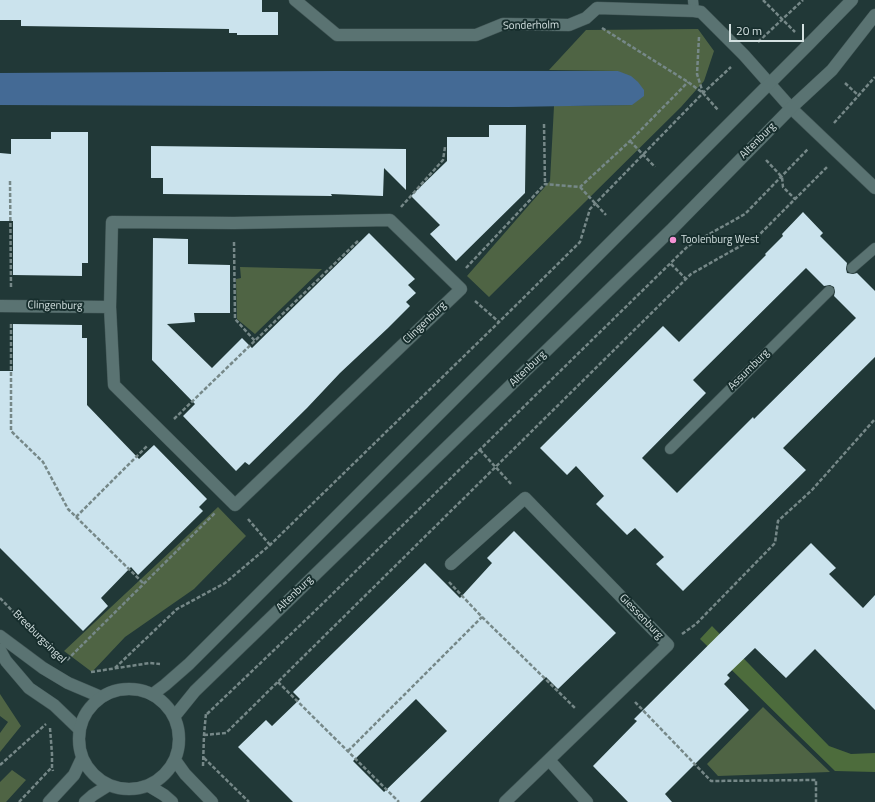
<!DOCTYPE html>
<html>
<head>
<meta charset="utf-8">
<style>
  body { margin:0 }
  #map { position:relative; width:875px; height:802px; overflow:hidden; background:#213837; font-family:"Titillium Web",sans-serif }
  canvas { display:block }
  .scale { position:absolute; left:729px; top:24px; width:75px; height:18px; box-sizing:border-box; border:2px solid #d4e1e1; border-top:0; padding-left:5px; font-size:12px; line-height:14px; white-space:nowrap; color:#d4e1e1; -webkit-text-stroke:3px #172e2d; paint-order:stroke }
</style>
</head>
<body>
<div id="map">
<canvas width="875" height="802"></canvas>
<div class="scale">20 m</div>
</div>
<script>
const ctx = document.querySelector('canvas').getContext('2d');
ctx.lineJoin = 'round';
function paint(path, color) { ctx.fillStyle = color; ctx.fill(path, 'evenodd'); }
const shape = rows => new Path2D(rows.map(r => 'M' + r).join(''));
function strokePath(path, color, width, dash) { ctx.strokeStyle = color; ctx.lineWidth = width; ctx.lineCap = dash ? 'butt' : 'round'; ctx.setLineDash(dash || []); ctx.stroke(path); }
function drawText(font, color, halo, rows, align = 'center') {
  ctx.font = font + ' "Titillium Web",sans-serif'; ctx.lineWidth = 4; ctx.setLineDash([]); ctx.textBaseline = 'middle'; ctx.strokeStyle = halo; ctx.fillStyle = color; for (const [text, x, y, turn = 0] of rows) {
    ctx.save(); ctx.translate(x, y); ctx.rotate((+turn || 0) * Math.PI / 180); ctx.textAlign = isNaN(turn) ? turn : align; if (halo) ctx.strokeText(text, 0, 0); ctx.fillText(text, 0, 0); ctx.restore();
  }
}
paint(shape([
  [698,29,714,51,704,81,681,107,489,297,467,276,550,181,554,106,632,105,618,71,549,70,586,30],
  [240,267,322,269,255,334,237,319,236,279,241,278],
  [218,507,246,536,194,589,125,637,92,672,64,651],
  [0,694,21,726,0,752,0,733,8,722,0,716],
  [763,707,830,772,718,776,707,764],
  [12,770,26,780,6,802,0,802,0,782]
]), '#4f6444');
paint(shape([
  [712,626,829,746,851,754,875,753,875,772,835,771,700,639]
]), '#4d6c3c');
paint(shape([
  [334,71,618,71,631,76,638,82,644,90,644,96,632,105,509,107,0,105,0,73]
]), '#446a95');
paint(shape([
  [0,0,262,0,262,12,278,12,278,35,237,35,237,33,229,33,229,29,21,26,21,20,0,20],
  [489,125,526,125,525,193,456,261,430,234,440,225,411,196,447,161,447,137,489,137],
  [51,132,88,132,88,263,82,263,82,276,13,275,13,221,0,221,0,153,11,154,11,139,51,139],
  [151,146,406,149,406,190,384,168,383,196,331,194,332,196,163,194,163,178,151,178],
  [803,212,823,233,820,236,847,263,846,269,847,273,853,274,857,273,875,291,875,357,783,448,806,470,683,591,656,564,664,557,635,528,627,535,596,504,604,496,576,466,567,475,540,448,663,326,679,342,766,255,765,254,783,236,782,234],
  [806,268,824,286,830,285,834,287,835,292,834,296,856,318,754,419,753,417,677,493,642,458,706,393,693,380],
  [369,233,415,279,408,285,416,293,406,302,410,306,388,328,340,373,307,408,249,465,245,462,236,471,183,416,195,404,152,360,153,238,188,239,188,264,230,265,230,313,194,313,195,322,167,324,212,368,242,338,252,348],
  [13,324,82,325,82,338,87,338,87,405,139,459,154,445,207,499,199,507,203,511,138,575,131,567,101,598,108,606,83,631,0,548,0,371,13,371],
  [514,531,616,633,558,689,546,677,420,802,293,802,238,747,266,720,272,726,300,699,293,692,425,563,460,598,492,563,487,558],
  [416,699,447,731,384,792,353,761],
  [811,543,836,568,829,574,863,608,875,595,875,710,815,649,786,678,755,648,727,675,730,678,724,684,749,710,665,794,672,802,628,802,593,766,637,721,634,719]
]), '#cbe3ed');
const lane = shape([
  [693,0,694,11],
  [852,268,875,248],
  [670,449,829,291]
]);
const street = shape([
  [295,0,337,35,476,35,503,24,569,25,586,18,597,8,694,11,701,12,744,55,791,108,875,188],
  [390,220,461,289,235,505,114,385,110,307,112,222,234,223,390,220],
  [0,306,110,307],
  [451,564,525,498,668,645,505,802],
  [0,636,43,668,68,683,101,697],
  [0,650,6,661,29,688,54,705,79,729],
  [549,760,587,802]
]);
const secondary = shape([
  '79 739a50 50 0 1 1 100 0a50 50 0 1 1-100 0Z',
  [153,694,165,685,189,664,808,45,852,0],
  [174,717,195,691,672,229,791,108,832,70,875,15],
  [175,760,185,774,212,802],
  [149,786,164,795,172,802],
  [49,802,74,775,82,758],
  [85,802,93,795,109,785]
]);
strokePath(lane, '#415555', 11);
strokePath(street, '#415555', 13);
strokePath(secondary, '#415555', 13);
strokePath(shape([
  [763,0,795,32],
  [602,28,688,82,703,93,718,110],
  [699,37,697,74,703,93],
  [758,42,803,0],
  [845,83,859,96],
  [834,123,875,77],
  [544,124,545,184],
  [630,141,655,167],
  [766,160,782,177,783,187,795,199],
  [10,181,11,287],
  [580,187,606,215],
  [401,207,443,160,445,147],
  [234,242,235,319,255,341],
  [671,264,686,279],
  [466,268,545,184,580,187,630,141,688,82],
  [475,301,499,322],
  [11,324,11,431,43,462,68,509,144,584],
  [174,419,359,240],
  [480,450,512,485],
  [76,517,148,445],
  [248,519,270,545],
  [449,582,482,617,576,709],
  [0,598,42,642],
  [682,634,696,624,775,543,778,521,812,490,875,419],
  [67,660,215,513],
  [115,668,177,609,225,583,270,545,499,322,580,242,590,209,703,93,731,67],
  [91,672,150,663,160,664],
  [278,682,399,802],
  [635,702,711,781,816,780,816,802],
  [207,714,315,611,688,246,745,214,808,149],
  [50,728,52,754,52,767,53,771],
  [204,735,226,733,691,274,758,236,827,167],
  [348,751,482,617],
  [204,758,249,802],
  [0,765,46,724],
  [203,766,204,735,206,713],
  [19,802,52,767]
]), '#768888', 2.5, [4, 2]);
strokePath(lane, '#5a7372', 10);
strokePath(street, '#5a7372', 12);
strokePath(secondary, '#5a7372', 12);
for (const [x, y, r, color] of [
  [673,240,4,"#f491d3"]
]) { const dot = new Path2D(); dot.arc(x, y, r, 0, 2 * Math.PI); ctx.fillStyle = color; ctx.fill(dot); strokePath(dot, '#172e2d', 1.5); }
drawText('11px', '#d4e1e1', '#172e2d', [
  ["Sonderholm",531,26,-1],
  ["Altenburg",758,141,-45],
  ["Clingenburg",55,306,1],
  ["Clingenburg",425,323,-44],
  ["Altenburg",528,369,-44],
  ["Assumburg",749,370,-45],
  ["Altenburg",295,594,-44],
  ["Giessenburg",641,617,46],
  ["Breeburgsingel",39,637,45]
]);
drawText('11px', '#d4e1e1', '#172e2d', [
  ["Toolenburg West",681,240]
], 'left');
</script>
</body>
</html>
